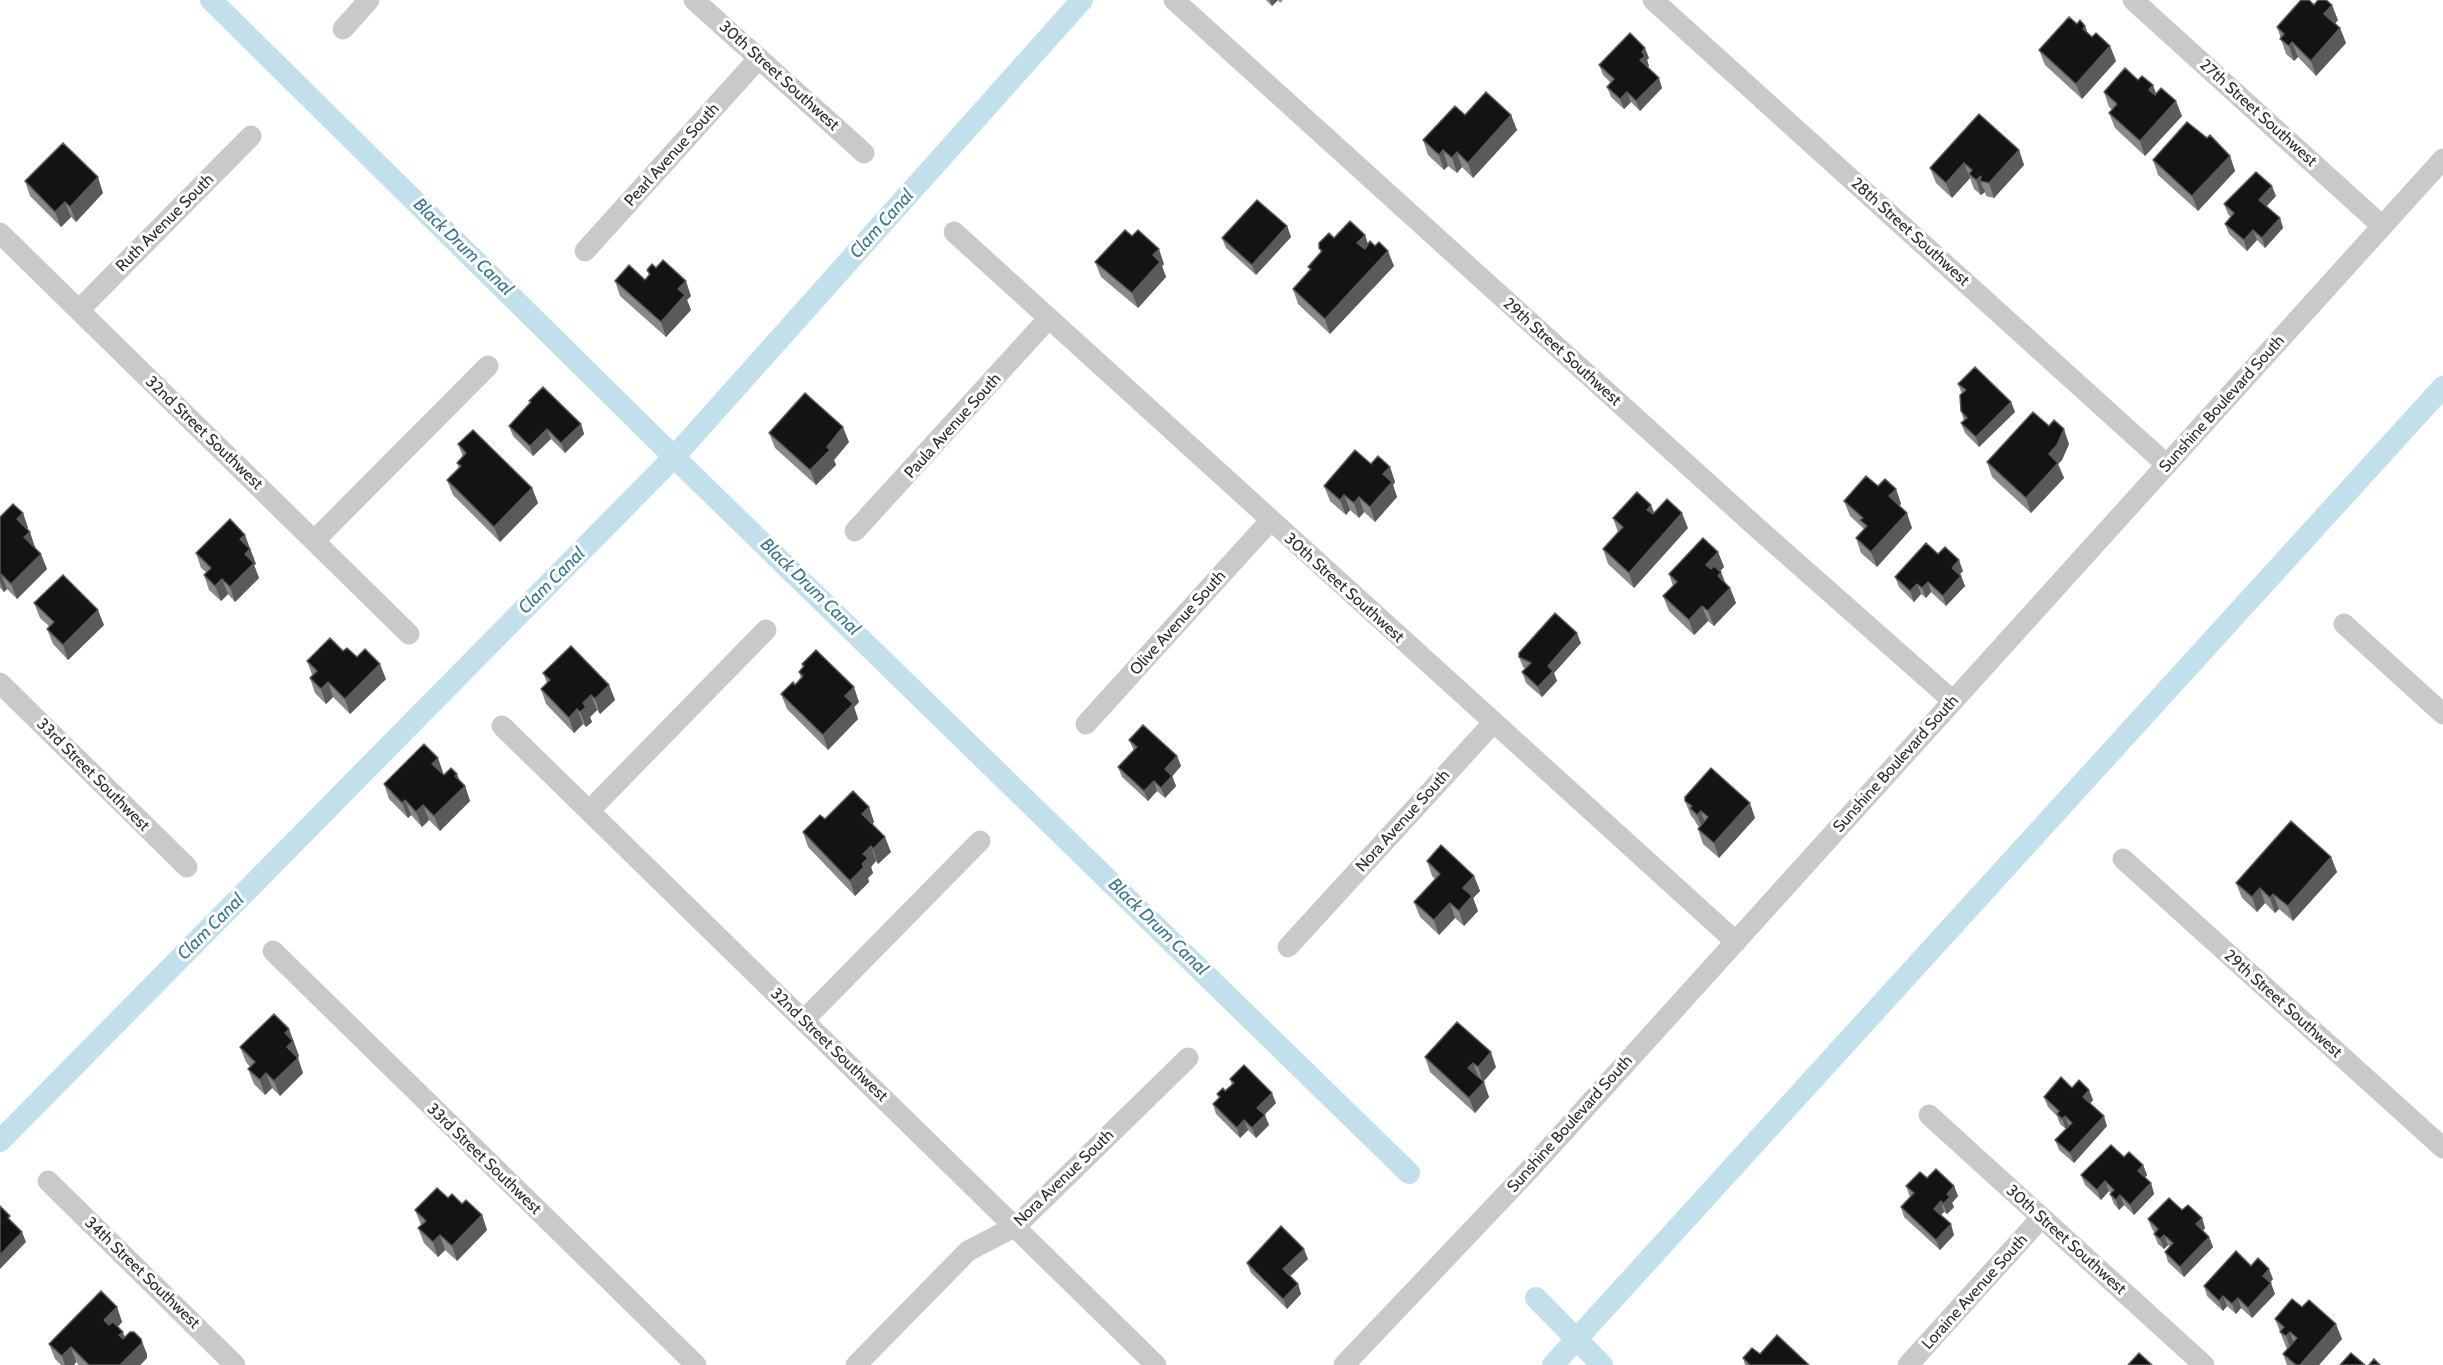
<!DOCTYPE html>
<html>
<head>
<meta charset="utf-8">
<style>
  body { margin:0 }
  canvas { display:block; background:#fff }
</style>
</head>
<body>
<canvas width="2443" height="1365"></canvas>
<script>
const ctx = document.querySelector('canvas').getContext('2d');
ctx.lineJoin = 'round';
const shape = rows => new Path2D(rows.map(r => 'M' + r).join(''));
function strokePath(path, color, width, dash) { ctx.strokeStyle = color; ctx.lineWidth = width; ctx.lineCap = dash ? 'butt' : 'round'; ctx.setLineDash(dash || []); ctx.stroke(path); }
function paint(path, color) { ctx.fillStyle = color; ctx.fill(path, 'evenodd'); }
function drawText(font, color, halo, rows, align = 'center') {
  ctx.font = font + ' Cabin,sans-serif'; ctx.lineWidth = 6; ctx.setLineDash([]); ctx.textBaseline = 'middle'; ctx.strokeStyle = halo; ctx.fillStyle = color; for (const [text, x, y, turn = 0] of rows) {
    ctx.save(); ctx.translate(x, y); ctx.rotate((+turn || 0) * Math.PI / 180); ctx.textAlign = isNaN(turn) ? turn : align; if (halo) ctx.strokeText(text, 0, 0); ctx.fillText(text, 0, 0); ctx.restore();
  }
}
strokePath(shape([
  [211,0,674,457,1409,1173],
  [0,1141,674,457,1082,0],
  [1536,1298,1602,1365],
  [1553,1365,2443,387]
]), '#c2e0ec', 22);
strokePath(shape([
  [694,0,864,153],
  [1174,0,1755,526,1953,701],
  [1653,0,2167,465],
  [2133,0,2382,226],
  [343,29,369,0],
  [954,232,1736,942],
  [0,233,409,634],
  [585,251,759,58],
  [79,310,251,136],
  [855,531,1048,319],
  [314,541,488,366],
  [2344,624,2443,714],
  [0,683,187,867],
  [1086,724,1270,521],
  [502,726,1156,1365],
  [589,811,766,630],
  [2123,859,2443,1148],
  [1288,947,1494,722],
  [273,951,696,1365],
  [804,1020,980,841],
  [1929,1115,2204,1365],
  [48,1181,235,1365],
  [856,1365,968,1251,1016,1226,1188,1058],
  [1344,1365,1532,1167,2443,159],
  [1908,1365,2041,1218]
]), '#c9c9c9', 21);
paint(shape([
  [1266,0,1283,0,1280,3,1278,0,1272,6],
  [2314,5,2338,20,2335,24,2340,28,2346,43,2316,76,2298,57,2294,61,2286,54,2277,27],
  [2089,34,2092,37,2110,46,2116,61,2082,99,2045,65,2039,50],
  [1649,58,1647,60,1649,66,1647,67,1662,88,1640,111,1631,102,1624,109,1611,97,1607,87,1611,83,1603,75,1599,65],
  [2138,80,2153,85,2156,94,2182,116,2145,156,2115,128,2109,113,2113,110,2109,107,2104,92],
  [1465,115,1511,115,1517,130,1473,178,1462,167,1457,173,1448,166,1444,170,1428,155,1423,140],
  [2019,150,2024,165,1994,198,1986,196,1985,192,1981,195,1974,189,1970,178,1952,198,1936,183,1930,168],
  [2230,156,2235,171,2198,211,2158,175,2153,160],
  [25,181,103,193,76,222,71,217,61,227,30,196],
  [2276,196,2266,207,2280,218,2283,228,2265,248,2257,240,2247,251,2229,234,2225,224,2231,217,2228,214,2224,204],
  [1287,226,1291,237,1256,275,1226,248,1222,238],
  [1365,235,1368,244,1394,266,1330,334,1298,304,1293,289,1310,271,1308,267,1321,253,1319,248,1334,238],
  [1095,262,1164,264,1162,266,1166,277,1138,308,1101,277],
  [656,268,691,296,687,300,691,310,666,337,620,296,615,281,645,280,649,275,647,270],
  [1958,384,2011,402,2015,412,1979,447,1965,433,1961,423,1964,421,1961,411,1962,394],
  [529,401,581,424,584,434,565,453,551,439,533,456,513,436,509,426,530,403],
  [769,433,849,442,834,460,836,465,816,485,775,448],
  [458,444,532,488,538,503,500,542,453,495,447,480,459,468,457,463,463,457],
  [2069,444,2062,460,2058,464,2064,478,2031,513,1992,477,1987,462],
  [1371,464,1390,467,1395,482,1393,485,1397,497,1375,522,1364,512,1359,518,1350,510,1346,515,1330,501,1324,486],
  [1878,486,1896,489,1901,504,1899,506,1912,528,1877,567,1861,553,1856,538,1864,529,1850,516,1844,501],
  [1651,505,1654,513,1688,528,1634,588,1608,564,1603,549,1618,532,1613,518],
  [23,513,28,528,27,529,35,547,35,548,47,569,17,599,7,589,4,592,0,588,0,517],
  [249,547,256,564,254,565,259,578,235,602,228,594,221,601,209,590,204,575,206,572,201,568,196,553],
  [1718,552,1724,567,1720,571,1725,583,1730,588,1736,603,1714,626,1708,621,1694,635,1669,611,1663,596,1673,586,1669,574],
  [1938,554,1963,571,1960,574,1961,576,1965,586,1946,606,1931,592,1926,598,1921,594,1914,602,1899,587,1895,577],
  [34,603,104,625,68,660,53,644,47,629,50,627,40,618],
  [1581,643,1554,673,1557,681,1542,697,1526,683,1522,672,1526,669,1523,667,1519,657],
  [343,651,357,657,386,679,350,714,333,697,326,704,315,693,310,678,312,675,307,661],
  [802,664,859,702,854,707,858,719,828,750,787,709,781,694,795,685,801,678,799,672,803,667],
  [543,673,609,685,615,700,600,714,597,710,590,717,592,722,586,727,583,724,574,733,546,704,541,689,547,683],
  [1129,740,1177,756,1181,766,1172,776,1176,786,1165,798,1157,791,1148,801,1122,777,1118,767,1134,751],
  [438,758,444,775,457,774,460,781,465,786,470,801,440,831,429,820,422,827,411,815,408,818,389,799,384,784],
  [1685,801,1755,818,1719,858,1703,844,1698,829,1699,827,1696,823,1694,819,1691,816],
  [869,807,874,822,872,824,891,852,878,864,876,861,871,867,873,873,868,878,869,882,855,896,808,847,803,832,825,819],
  [2331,857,2337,872,2293,921,2279,909,2275,913,2265,903,2257,912,2242,898,2236,883],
  [1427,861,1474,876,1480,891,1473,898,1478,911,1464,926,1455,918,1439,935,1420,917,1414,902,1435,879,1432,876],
  [1457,1022,1496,1067,1483,1082,1489,1097,1475,1113,1430,1072,1425,1057],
  [289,1029,299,1056,297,1057,303,1073,280,1096,272,1088,265,1095,254,1084,248,1069,250,1067,246,1062,240,1047],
  [1230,1079,1276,1103,1264,1115,1269,1125,1256,1138,1248,1130,1240,1138,1216,1114,1213,1104,1219,1098,1217,1094,1225,1091,1232,1085],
  [2072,1088,2089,1090,2093,1100,2090,1104,2107,1126,2074,1163,2059,1150,2055,1140,2066,1129,2060,1124,2057,1116,2048,1107,2044,1097],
  [2124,1157,2143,1165,2147,1175,2145,1178,2151,1183,2154,1194,2134,1215,2124,1205,2119,1210,2114,1204,2110,1194,2111,1193,2109,1191,2101,1200,2085,1185,2081,1175],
  [1927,1178,1954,1186,1958,1196,1952,1203,1954,1207,1947,1214,1944,1212,1941,1215,1954,1235,1940,1250,1904,1217,1901,1207,1910,1197,1906,1186],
  [448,1198,462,1204,482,1215,487,1230,457,1261,445,1250,438,1257,424,1243,418,1228,421,1225,415,1210],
  [2182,1210,2202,1218,2205,1228,2203,1231,2209,1237,2213,1247,2184,1277,2168,1262,2165,1252,2170,1247,2168,1245,2164,1249,2158,1244,2154,1234,2155,1233,2152,1229,2148,1219],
  [1308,1259,1290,1276,1298,1284,1301,1294,1287,1309,1251,1273,1247,1263],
  [2251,1266,2273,1279,2270,1283,2275,1294,2252,1318,2241,1308,2236,1314,2227,1306,2223,1311,2207,1296,2204,1286],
  [117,1307,122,1322,118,1327,125,1337,147,1354,147,1358,140,1365,79,1365,76,1362,74,1365,61,1365,55,1359,49,1344],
  [2275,1319,2342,1339,2319,1365,2287,1365,2283,1354,2288,1349,2286,1347],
  [1760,1354,1809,1365,1745,1365,1743,1358]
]), '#898989');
paint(shape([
  [1270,0,1278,0,1272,6],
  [2332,5,2338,20,2330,29,2324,14],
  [2085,26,2091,41,2083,29],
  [2340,28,2346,43,2316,76,2311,61],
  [2292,42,2298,57,2294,61,2289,46],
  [2110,46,2116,61,2082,99,2076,84],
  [1645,48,1649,58,1647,60,1649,66,1644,71,1640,60,1642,52],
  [1659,78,1662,88,1640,111,1636,101],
  [2153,85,2158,100,2149,90],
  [1627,92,1631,102,1624,109,1620,99],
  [2176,101,2182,116,2145,156,2140,141],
  [1511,115,1517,130,1473,178,1468,163],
  [1443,150,1448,166,1444,170,1439,155],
  [2019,150,2024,165,1994,198,1989,183],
  [1457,152,1462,167,1457,173,1452,158],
  [2230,156,2235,171,2198,211,2192,196],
  [1964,163,1970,178,1952,198,1946,183],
  [1981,176,1980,181,1985,192,1981,195,1976,180],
  [98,177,103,193,76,222,70,207],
  [2272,186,2276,196,2263,210,2259,200],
  [65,202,71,217,61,227,55,212],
  [2280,218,2283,228,2265,248,2262,238],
  [1287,226,1291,237,1256,275,1252,265],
  [2253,230,2257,240,2247,251,2244,240],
  [1365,235,1370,250,1363,258,1357,243],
  [1159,249,1164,264,1162,266,1166,277,1138,308,1132,293,1153,255],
  [1388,251,1394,266,1330,334,1325,319],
  [686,281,691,296,687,300,691,310,666,337,661,322,678,289],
  [2011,402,2015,412,1979,447,1976,437],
  [581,424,584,434,565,453,561,443],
  [843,427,849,442,834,460,836,465,816,485,810,470],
  [547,429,551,439,533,456,530,446],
  [2064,429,2069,444,2062,460,2058,464,2064,478,2031,513,2026,498,2049,454],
  [1390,467,1395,482,1393,485,1397,497,1375,522,1370,507,1383,474],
  [532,488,538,503,500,542,494,527],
  [1896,489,1901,504,1894,511,1889,496],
  [1344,495,1350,510,1346,515,1340,500],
  [1359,497,1364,512,1359,518,1354,503],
  [1651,505,1657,520,1647,510],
  [23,513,28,528,22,534,17,519],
  [1682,513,1688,528,1634,588,1629,573],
  [1907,513,1912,528,1877,567,1871,552],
  [30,532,35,547,30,553,24,537],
  [245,535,256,564,254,565,259,578,235,602,230,587,245,554,240,539],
  [1718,552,1724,567,1712,580,1706,565],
  [41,554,47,569,17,599,11,584],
  [1959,560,1963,571,1956,578,1952,568],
  [1721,572,1727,587,1718,576],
  [1,574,7,589,4,592,0,582,0,576],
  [1961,576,1965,586,1946,606,1943,596],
  [222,579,228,594,221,601,215,586],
  [1928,582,1931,592,1926,598,1922,588],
  [1917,584,1921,594,1914,602,1910,591],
  [1730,588,1736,603,1714,626,1708,611],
  [1702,606,1708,621,1694,635,1689,620],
  [98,610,104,625,68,660,63,645],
  [1577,633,1581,643,1554,673,1557,681,1542,697,1538,687,1548,666],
  [380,664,386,679,350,714,345,699],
  [328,682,333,697,326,704,321,689],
  [609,685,615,700,600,714,595,699],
  [854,687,859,702,854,707,858,719,828,750,823,735,845,696],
  [591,695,597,710,590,717,592,722,586,727,580,712,583,703],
  [577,709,583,724,574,733,569,718],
  [1177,756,1181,766,1169,780,1165,769],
  [438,758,443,773,438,779,432,764],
  [457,774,462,788,465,786,470,801,440,831,434,816,455,776],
  [1172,776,1176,786,1165,798,1161,788],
  [1154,781,1157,791,1148,801,1144,791],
  [405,800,411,815,408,818,402,803],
  [1750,803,1755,818,1719,858,1714,843],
  [423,805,429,820,422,827,416,812],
  [869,807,874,822,868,829,862,814],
  [1701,811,1706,826,1703,830,1697,815],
  [885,837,891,852,878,864,873,849],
  [871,846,876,861,871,867,873,873,868,878,869,882,855,896,850,881,862,864,863,854],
  [2331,857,2337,872,2293,921,2288,906],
  [1474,876,1480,891,1473,898,1478,911,1464,926,1459,911,1463,888],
  [2260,888,2265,903,2257,912,2252,897],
  [2273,894,2279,909,2275,913,2270,898],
  [1450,903,1455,918,1439,935,1434,920],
  [289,1029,299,1056,293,1062,287,1047,285,1033],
  [1491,1052,1496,1067,1483,1082,1478,1067],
  [298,1058,303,1073,280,1096,274,1081],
  [1473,1063,1479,1078,1468,1068],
  [266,1073,272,1088,265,1095,260,1080],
  [1484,1082,1489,1097,1475,1113,1469,1098],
  [2089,1090,2093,1100,2086,1107,2083,1097],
  [1272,1093,1276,1103,1261,1118,1257,1108],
  [1265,1115,1269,1125,1256,1138,1252,1128],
  [2065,1116,2069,1126,2066,1129,2062,1119],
  [2104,1116,2107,1126,2074,1163,2070,1153],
  [1244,1120,1248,1130,1240,1138,1237,1128],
  [2143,1165,2147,1175,2142,1181,2138,1171],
  [2105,1181,2109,1191,2101,1200,2097,1190],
  [2151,1183,2154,1194,2134,1215,2130,1205],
  [1954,1186,1958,1196,1952,1203,1954,1207,1947,1214,1943,1204,1947,1194],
  [2120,1195,2124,1205,2119,1210,2116,1200],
  [1941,1201,1944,1212,1937,1219,1934,1209],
  [482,1215,487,1230,457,1261,452,1246],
  [2202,1218,2205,1228,2200,1234,2196,1224],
  [1951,1224,1954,1235,1940,1250,1936,1240],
  [22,1232,26,1242,0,1269,0,1255],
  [440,1235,445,1250,438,1257,433,1242],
  [2164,1235,2168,1245,2164,1249,2160,1239],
  [2209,1237,2213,1247,2184,1277,2180,1267],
  [1304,1249,1308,1259,1287,1279,1283,1269],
  [2269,1269,2273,1279,2266,1286,2263,1276],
  [2271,1283,2275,1294,2252,1318,2248,1308],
  [1298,1284,1301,1294,1287,1309,1283,1299],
  [2223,1296,2227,1306,2223,1311,2219,1301],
  [2238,1298,2241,1308,2236,1314,2232,1304],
  [117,1307,122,1322,110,1335,104,1320],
  [2336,1324,2342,1339,2319,1365,2300,1365],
  [123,1332,128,1347,119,1335],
  [2290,1332,2295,1347,2291,1351,2286,1336],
  [141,1339,147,1354,147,1358,140,1365,120,1365],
  [71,1347,76,1362,74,1365,65,1365,62,1356]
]), '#5a5a5a');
const building = shape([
  [2301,0,2309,0,2314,5,2318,0,2326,0,2332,5,2324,14,2340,28,2311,61,2292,42,2289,46,2280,39,2284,34,2277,27,2301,0],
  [2069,17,2077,24,2080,20,2085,26,2083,29,2092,37,2096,33,2110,46,2076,84,2039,50,2069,17],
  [1630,33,1645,48,1642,52,1645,56,1640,60,1659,78,1636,101,1627,92,1620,99,1607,87,1614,79,1599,65,1630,33],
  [2125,68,2138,80,2142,76,2153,85,2149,90,2155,95,2161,88,2176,101,2140,141,2109,113,2117,104,2104,92,2125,68],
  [1486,92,1511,115,1468,163,1457,152,1452,158,1443,150,1439,155,1423,140,1455,106,1465,115,1486,92],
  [1979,114,2019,150,1989,183,1980,181,1981,176,1976,180,1969,174,1972,170,1964,163,1946,183,1930,168,1979,114],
  [2187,122,2207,138,2210,135,2230,156,2192,196,2153,160,2187,122],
  [63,143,98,177,70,207,65,202,55,212,25,181,63,143],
  [2256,172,2272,186,2259,200,2280,218,2262,238,2253,230,2244,240,2225,224,2234,213,2224,204,2256,172],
  [1257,200,1287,226,1252,265,1222,238,1257,200],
  [1350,221,1365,235,1357,243,1365,249,1370,241,1375,246,1379,242,1388,251,1325,319,1293,289,1311,269,1308,267,1322,251,1319,248,1319,243,1329,233,1334,238,1350,221],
  [1125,230,1132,236,1138,230,1159,249,1153,255,1160,262,1132,293,1095,262,1125,230],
  [663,260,686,281,678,289,685,295,661,322,615,281,629,265,645,280,650,274,647,270,652,264,656,268,663,260],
  [1975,367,2011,402,1976,437,1961,423,1967,418,1961,411,1960,395,1966,390,1958,384,1975,367],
  [543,387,581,424,561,443,547,429,530,446,509,426,531,402,529,401,543,387],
  [805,393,843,427,827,447,830,450,810,470,769,433,805,393],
  [2033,412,2049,426,2054,420,2064,429,2057,445,2049,454,2058,463,2026,498,1987,462,2033,412],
  [473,430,532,488,494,527,447,480,461,466,457,463,466,453,458,444,473,430],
  [1355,450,1371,464,1378,456,1390,467,1383,474,1392,482,1370,507,1359,497,1354,503,1344,495,1340,500,1324,486,1355,450],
  [1866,476,1878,486,1885,479,1896,489,1889,496,1907,513,1871,552,1856,538,1867,526,1860,520,1863,518,1844,501,1866,476],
  [1637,492,1651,505,1647,510,1653,514,1667,499,1682,513,1629,573,1603,549,1623,527,1613,518,1637,492],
  [13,504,23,513,17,519,30,532,24,537,41,554,11,584,1,574,0,576,0,517,13,504],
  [230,519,245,535,240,539,250,549,245,554,254,563,230,587,222,579,215,586,204,575,211,568,196,553,230,519],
  [1703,538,1718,552,1706,565,1711,569,1714,566,1721,572,1718,576,1730,588,1708,611,1702,606,1689,620,1663,596,1677,582,1669,574,1703,538],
  [1926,543,1938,554,1945,547,1959,560,1952,568,1961,576,1943,596,1928,582,1922,588,1917,584,1910,591,1895,577,1926,543],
  [63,575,98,610,63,645,47,629,54,622,34,603,63,575],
  [1555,613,1577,633,1548,666,1553,671,1538,687,1522,672,1531,663,1519,657,1519,653,1555,613],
  [330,638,343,651,347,648,357,657,365,649,380,664,345,699,328,682,321,689,310,678,317,671,307,661,330,638],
  [571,646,609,685,595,699,591,695,583,703,586,707,580,712,577,709,569,718,541,689,550,680,543,673,571,646],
  [816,650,854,687,845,696,853,704,823,735,781,694,793,682,795,685,803,676,799,672,804,666,802,664,816,650],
  [1143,725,1177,756,1165,769,1172,776,1161,788,1154,781,1144,791,1118,767,1137,747,1129,740,1143,725],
  [424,744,438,758,432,764,444,775,451,768,457,774,455,776,465,786,434,816,423,805,416,812,405,800,402,803,384,784,424,744],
  [1711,768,1750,803,1714,843,1698,829,1708,817,1701,811,1697,815,1690,808,1692,806,1685,801,1685,797,1711,768],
  [853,791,869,807,862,814,885,837,873,849,871,846,863,854,868,858,862,864,864,867,850,881,803,832,820,815,825,819,853,791],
  [2291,821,2331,857,2288,906,2273,894,2270,898,2260,888,2252,897,2236,883,2291,821],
  [1441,845,1474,876,1463,888,1472,896,1459,911,1450,903,1434,920,1414,902,1440,874,1427,861,1441,845],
  [274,1014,289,1029,285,1033,293,1041,287,1047,298,1058,274,1081,266,1073,260,1080,248,1069,255,1062,240,1047,274,1014],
  [1457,1022,1491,1052,1478,1067,1473,1063,1468,1068,1484,1082,1469,1098,1425,1057,1457,1022],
  [1244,1065,1272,1093,1257,1108,1265,1115,1252,1128,1244,1120,1237,1128,1213,1104,1220,1097,1217,1094,1223,1088,1225,1091,1234,1083,1230,1079,1244,1065],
  [2061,1077,2072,1088,2079,1080,2089,1090,2083,1097,2104,1116,2070,1153,2055,1140,2072,1123,2065,1116,2062,1119,2057,1114,2059,1111,2044,1097,2061,1077],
  [2111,1145,2124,1157,2129,1152,2143,1165,2138,1171,2151,1183,2130,1205,2120,1195,2116,1200,2110,1194,2114,1190,2105,1181,2097,1190,2081,1175,2111,1145],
  [1936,1169,1954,1186,1947,1194,1950,1197,1943,1204,1941,1201,1934,1209,1951,1224,1936,1240,1901,1207,1914,1193,1906,1186,1920,1172,1927,1178,1936,1169],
  [437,1188,448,1198,452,1194,462,1204,466,1200,482,1215,452,1246,440,1235,433,1242,418,1228,426,1221,415,1210,437,1188],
  [2169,1198,2182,1210,2188,1205,2202,1218,2196,1224,2209,1237,2180,1267,2165,1252,2173,1243,2164,1235,2160,1239,2154,1234,2158,1229,2148,1219,2169,1198],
  [0,1206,10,1216,8,1218,22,1232,0,1255,0,1206],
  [1281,1226,1304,1249,1283,1269,1298,1284,1283,1299,1247,1263,1281,1226],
  [2236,1251,2251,1266,2258,1258,2269,1269,2263,1276,2271,1283,2248,1308,2238,1298,2232,1304,2223,1296,2219,1301,2204,1286,2236,1251],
  [101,1291,117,1307,104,1320,109,1325,113,1322,123,1332,119,1335,123,1339,130,1332,134,1332,141,1339,142,1343,120,1365,89,1365,71,1347,62,1356,49,1344,101,1291],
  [2292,1299,2302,1307,2309,1300,2336,1324,2300,1365,2296,1365,2283,1354,2297,1338,2290,1332,2286,1336,2280,1332,2284,1327,2275,1319,2292,1299],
  [1777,1335,1809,1365,1750,1365,1743,1358,1752,1348,1760,1354,1777,1335],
  [2139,1353,2152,1365,2128,1365,2139,1353],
  [2351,1353,2365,1365,2340,1365,2351,1353],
  [2374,1359,2380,1365,2369,1365,2374,1359]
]);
paint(building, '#131313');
strokePath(building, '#5a5a5a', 1.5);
drawText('16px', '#2c2c2c', '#fff', [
  ["30th Street Southwest",779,76,42],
  ["27th Street Southwest",2258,113,42],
  ["Pearl Avenue South",672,155,-48],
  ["Ruth Avenue South",165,223,-45],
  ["28th Street Southwest",1910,232,42],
  ["29th Street Southwest",1562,352,42],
  ["Sunshine Boulevard South",2222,404,-48],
  ["Paula Avenue South",953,426,-48],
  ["32nd Street Southwest",204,433,44],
  ["30th Street Southwest",1344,588,42],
  ["Olive Avenue South",1178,623,-48],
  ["Sunshine Boulevard South",1896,764,-48],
  ["33rd Street Southwest",93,775,45],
  ["Nora Avenue South",1403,821,-48],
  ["29th Street Southwest",2283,1004,42],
  ["32nd Street Southwest",829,1045,44],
  ["Sunshine Boulevard South",1570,1124,-48],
  ["33rd Street Southwest",484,1159,44],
  ["Nora Avenue South",1064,1178,-44],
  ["30th Street Southwest",2066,1240,42],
  ["34th Street Southwest",142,1273,44],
  ["Loraine Avenue South",1975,1292,-48]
]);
drawText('italic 18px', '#367792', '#fff', [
  ["Clam Canal",882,224,-48],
  ["Black Drum Canal",463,247,44],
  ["Clam Canal",552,581,-45],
  ["Black Drum Canal",810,587,44],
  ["Clam Canal",211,927,-45],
  ["Black Drum Canal",1158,927,44]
]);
</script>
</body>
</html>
